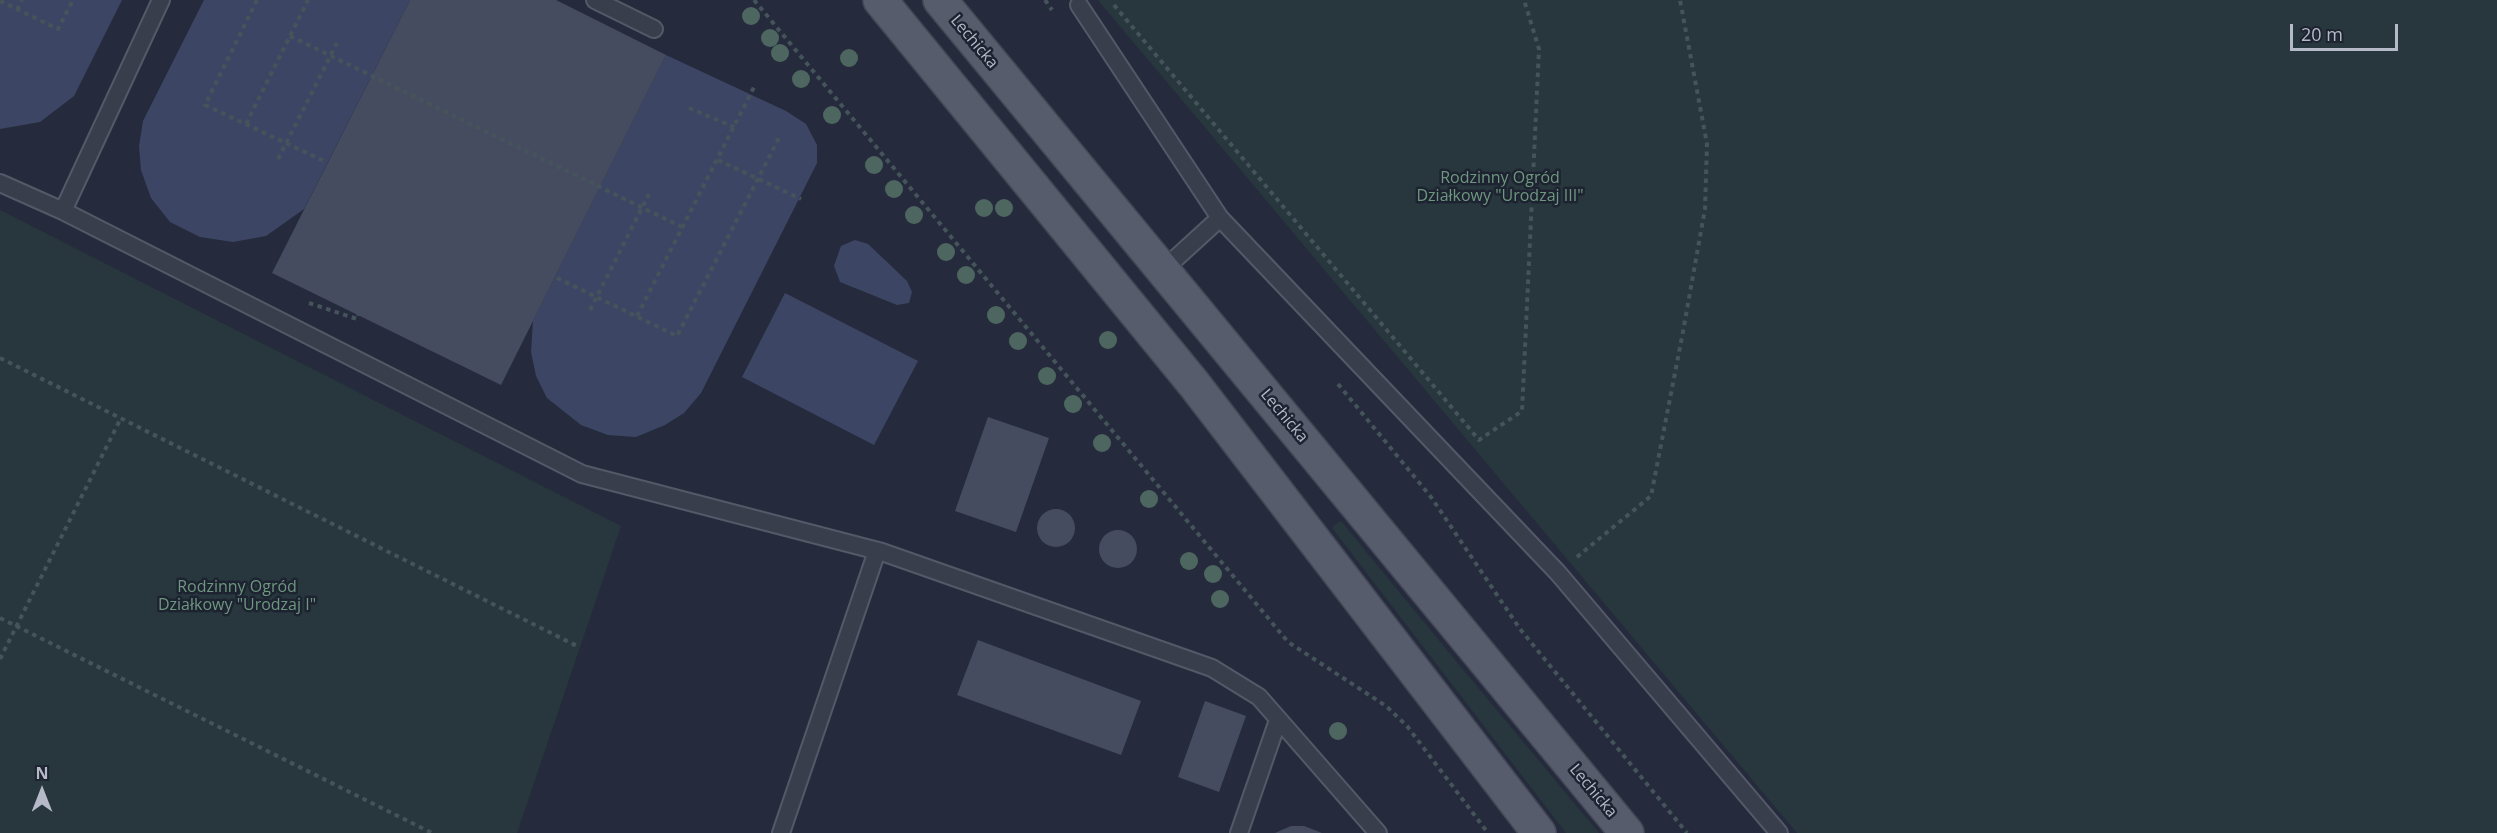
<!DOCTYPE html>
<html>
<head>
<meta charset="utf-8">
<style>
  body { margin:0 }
  #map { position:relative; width:2497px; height:833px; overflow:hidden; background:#252b3c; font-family:"Open Sans",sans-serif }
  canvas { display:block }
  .north { position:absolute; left:12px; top:761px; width:60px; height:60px; -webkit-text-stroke:4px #1e2331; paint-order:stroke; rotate:0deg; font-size:16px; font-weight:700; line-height:24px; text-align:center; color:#b5b9c8 }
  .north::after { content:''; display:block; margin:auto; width:21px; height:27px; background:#b5b9c8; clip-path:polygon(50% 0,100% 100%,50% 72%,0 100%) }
  .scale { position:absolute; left:2290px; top:24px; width:108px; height:27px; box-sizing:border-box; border:3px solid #b5b9c8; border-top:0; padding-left:8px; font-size:18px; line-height:21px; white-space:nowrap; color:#b5b9c8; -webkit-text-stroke:4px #1e2331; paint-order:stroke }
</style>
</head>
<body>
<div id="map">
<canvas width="2497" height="833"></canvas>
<div class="north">N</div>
<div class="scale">20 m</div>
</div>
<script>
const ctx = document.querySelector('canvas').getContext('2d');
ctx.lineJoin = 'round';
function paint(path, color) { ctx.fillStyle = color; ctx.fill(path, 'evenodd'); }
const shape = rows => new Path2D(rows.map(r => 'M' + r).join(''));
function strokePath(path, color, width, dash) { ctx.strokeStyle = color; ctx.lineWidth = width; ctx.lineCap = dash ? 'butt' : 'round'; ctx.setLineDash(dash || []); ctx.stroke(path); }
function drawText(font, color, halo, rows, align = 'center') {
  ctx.font = font + ' "Open Sans",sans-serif'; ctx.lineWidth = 5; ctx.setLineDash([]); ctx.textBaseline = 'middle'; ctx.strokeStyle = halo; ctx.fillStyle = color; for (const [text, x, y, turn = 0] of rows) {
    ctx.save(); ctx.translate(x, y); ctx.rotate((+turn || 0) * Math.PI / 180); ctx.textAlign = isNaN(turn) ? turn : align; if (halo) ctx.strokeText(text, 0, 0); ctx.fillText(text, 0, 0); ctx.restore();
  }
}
paint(shape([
  [1098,0,2497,0,2497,833,1797,833],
  [0,210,621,526,517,833,0,833],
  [1341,521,1446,649,1599,833,1566,833,1333,529,1333,526]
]), '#27373d');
paint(shape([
  [0,0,122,0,74,96,40,122,0,129],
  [204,0,410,0,304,209,266,236,233,242,200,237,170,222,151,198,141,170,139,146,143,121],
  [666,55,786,111,806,124,817,145,817,163,701,393,684,413,665,425,636,437,608,435,581,425,547,398,536,376,531,352,533,321],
  [855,240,868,244,907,281,912,292,909,303,897,305,840,282,834,266,841,246],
  [785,293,918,361,874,445,742,377]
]), '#3c4664');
paint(shape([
  [410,0,556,0,666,55,501,385,272,273],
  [988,417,1049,438,1016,532,955,511],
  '1037 528a19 19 0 1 1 38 0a19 19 0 1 1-38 0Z',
  '1099 549a19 19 0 1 1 38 0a19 19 0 1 1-38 0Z',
  [978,640,1141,701,1121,755,957,695],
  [1205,701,1246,716,1219,792,1178,777],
  [1291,826,1304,826,1322,833,1275,833]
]), '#464c60');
const service = shape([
  [595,0,654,29],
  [1079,5,1220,218,1163,270],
  [0,183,63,211,582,474,882,552,1212,668,1259,697,1378,833],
  [63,211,161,0],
  [1220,218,1558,573,1779,833],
  [781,833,877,551],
  [1239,833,1278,720]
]);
const primary = shape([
  [880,0,1194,384,1539,833],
  [940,0,1627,833]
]);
strokePath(service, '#545967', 20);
strokePath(primary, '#424755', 36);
strokePath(shape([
  [257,0,205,105,324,161],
  [754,0,1288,642,1386,706,1407,726,1488,833],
  [1045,0,1052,10],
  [0,1,58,29,73,0],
  [1114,5,1479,440,1522,411,1539,49,1524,0],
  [17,10,22,0],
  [290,36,682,227],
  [689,108,734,127],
  [246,124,308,0],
  [278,159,337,43],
  [718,160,801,199],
  [557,278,677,336,779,138],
  [309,303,357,319,358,315],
  [590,310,649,194],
  [637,316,754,87],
  [0,358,577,646],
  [1338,384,1431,497,1520,629,1687,833],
  [1577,557,1651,496,1682,337,1705,209,1707,144,1680,0],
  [0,618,432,833],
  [0,659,121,418]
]), '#45545a', 4, [4.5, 4.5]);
strokePath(service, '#393e4c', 16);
strokePath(primary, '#575c6c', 33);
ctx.fillStyle = '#4d6660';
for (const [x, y] of [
  [751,16],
  [770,38],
  [780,53],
  [849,58],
  [801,79],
  [832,115],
  [874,165],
  [894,189],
  [984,208],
  [1004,208],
  [914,215],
  [946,252],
  [966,275],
  [996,315],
  [1108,340],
  [1018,341],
  [1047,376],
  [1073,404],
  [1102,443],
  [1149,499],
  [1189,561],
  [1213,574],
  [1220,599],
  [1338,731]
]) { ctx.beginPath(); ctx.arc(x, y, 9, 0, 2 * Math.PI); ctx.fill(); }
drawText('16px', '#b5b9c8', '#1e2331', [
  ["Lechicka",974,42,50],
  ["Lechicka",1284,416,50],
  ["Lechicka",1593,791,50]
]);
drawText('16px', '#6d977e', '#1e2331', [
  ["Rodzinny Ogród",1500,178],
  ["Działkowy \"Urodzaj III\"",1500,196],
  ["Rodzinny Ogród",237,587],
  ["Działkowy \"Urodzaj I\"",237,605]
]);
</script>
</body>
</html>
